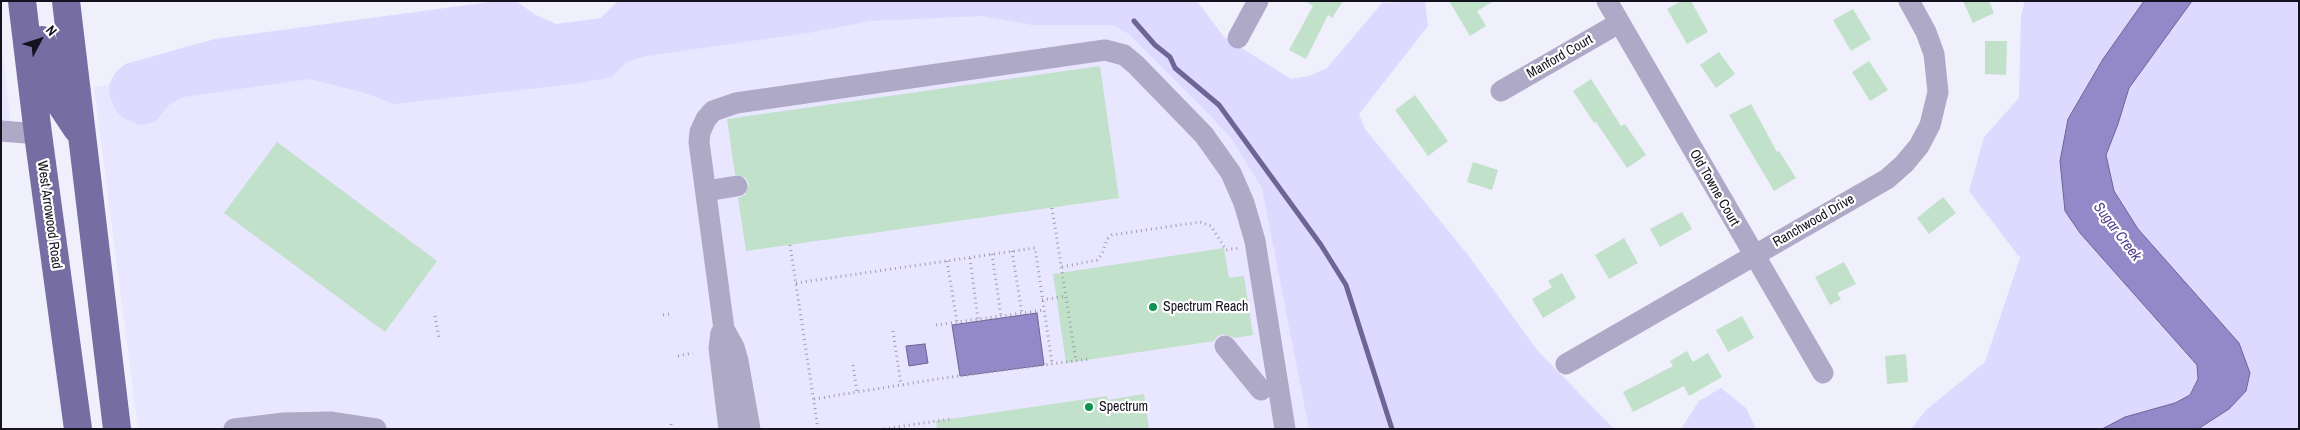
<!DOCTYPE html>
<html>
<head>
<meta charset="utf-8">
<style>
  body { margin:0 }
  #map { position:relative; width:2300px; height:430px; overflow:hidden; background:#f0effc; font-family:"Archivo Narrow",sans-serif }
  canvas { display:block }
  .frame { position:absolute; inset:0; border:2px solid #14121e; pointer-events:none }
  .north { position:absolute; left:15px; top:15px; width:50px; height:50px; -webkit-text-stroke:4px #fff; paint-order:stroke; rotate:50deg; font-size:14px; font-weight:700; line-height:20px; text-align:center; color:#14121e }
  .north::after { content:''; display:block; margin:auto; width:18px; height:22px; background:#14121e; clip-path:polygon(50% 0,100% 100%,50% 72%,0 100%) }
</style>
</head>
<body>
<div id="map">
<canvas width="2300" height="430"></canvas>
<div class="frame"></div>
<div class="north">N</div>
</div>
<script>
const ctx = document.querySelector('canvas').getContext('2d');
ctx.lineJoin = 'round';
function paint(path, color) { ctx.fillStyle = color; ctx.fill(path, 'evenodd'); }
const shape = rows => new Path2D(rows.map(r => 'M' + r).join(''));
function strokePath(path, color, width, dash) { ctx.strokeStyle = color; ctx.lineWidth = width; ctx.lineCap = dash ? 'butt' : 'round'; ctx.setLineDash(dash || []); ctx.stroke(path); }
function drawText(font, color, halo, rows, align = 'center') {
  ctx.font = font + ' "Archivo Narrow",sans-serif'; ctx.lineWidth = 4.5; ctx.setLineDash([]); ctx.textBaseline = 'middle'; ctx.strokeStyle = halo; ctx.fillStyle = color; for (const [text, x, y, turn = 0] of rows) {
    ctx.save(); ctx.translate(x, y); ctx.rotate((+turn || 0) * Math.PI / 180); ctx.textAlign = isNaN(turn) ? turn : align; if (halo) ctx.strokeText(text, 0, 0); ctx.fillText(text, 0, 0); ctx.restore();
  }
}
paint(shape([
  [765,1,1167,1,1609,429,138,429,94,87],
  [1,34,11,129,1,128]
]), '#e9e6ff');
paint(shape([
  [497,1,516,1,534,14,556,24,601,18,618,1,1197,1,1224,37,1291,79,1309,76,1327,68,1382,3,1425,1,1428,26,1359,114,1365,129,1468,255,1538,351,1614,429,1309,429,1262,188,1231,138,1204,109,1129,34,1112,25,1032,25,982,16,870,21,808,33,646,56,627,62,611,77,574,84,394,104,365,93,309,79,184,97,170,104,155,122,140,125,125,119,116,111,110,97,109,85,115,73,125,64,215,39],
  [2025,1,2299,1,2299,429,1911,429,1926,410,1985,362,2020,258,1969,191,1984,137,2019,98,2021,16],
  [1721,388,1746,408,1756,429,1681,429,1699,401]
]), '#ded9ff');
const water = shape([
  [2144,1,2192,1,2129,88,2118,124,2106,155,2114,191,2138,229,2239,343,2250,373,2246,391,2229,409,2198,429,2102,429,2125,417,2175,403,2190,395,2198,379,2197,365,2080,233,2065,211,2060,161,2068,119,2103,59,2144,1],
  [1037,313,1044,365,960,376,952,325,1037,313],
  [925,344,928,363,909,366,906,346,925,344]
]);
paint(water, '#9389c9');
strokePath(water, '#6d6596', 1);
strokePath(shape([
  [1134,21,1155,45,1170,57,1175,68,1219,105,1321,245,1346,285,1392,429]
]), '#6d6596', 5);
paint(shape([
  [1305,1,1343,1,1332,18,1328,15,1306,59,1289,50,1313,6],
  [1449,1,1494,1,1477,11,1486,26,1470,36],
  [1681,1,1691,1,1708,32,1687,44,1667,9],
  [1963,1,1989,1,1994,13,1973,23],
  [1853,9,1871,39,1851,51,1833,20],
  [1985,41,2007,41,2006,75,1985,74],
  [1719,52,1735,74,1716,88,1700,65],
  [1869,61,1888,90,1870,101,1852,72],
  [1100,66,1119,198,746,251,738,198,745,195,749,184,746,178,735,174,727,119],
  [1591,79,1621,126,1625,124,1646,155,1627,168,1596,122,1594,123,1573,91],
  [1415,95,1448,141,1428,156,1395,110],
  [1751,104,1777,152,1779,151,1796,178,1774,191,1729,115],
  [277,142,437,261,385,332,224,213],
  [1473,162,1498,170,1492,190,1467,182],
  [1943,197,1956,213,1929,234,1917,218],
  [1682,212,1692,229,1660,247,1650,229],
  [1624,238,1638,263,1609,279,1595,255],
  [1224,248,1229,278,1244,276,1253,335,1235,338,1223,334,1218,336,1214,341,1066,363,1053,274],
  [1844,262,1856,284,1837,293,1841,299,1830,305,1815,277],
  [1562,273,1576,298,1543,318,1532,299,1552,287,1548,281],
  [1742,316,1754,338,1728,352,1716,330],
  [1687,351,1693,362,1708,353,1722,377,1689,396,1684,386,1633,412,1623,392,1673,366,1670,361],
  [1906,354,1908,382,1887,384,1885,356],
  [1144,394,1149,429,937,429,936,421,1107,396,1108,400]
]), '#c2e1ca');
strokePath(shape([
  [1052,208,1076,361],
  [790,245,818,429],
  [1012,251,1022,313],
  [992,254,1001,316],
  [970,258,978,319],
  [947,261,957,322],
  [1062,267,1097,260,1102,254,1107,239,1112,235,1200,222,1211,226,1226,250,1240,248],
  [796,283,1035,248,1052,363],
  [1042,300,1066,296],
  [663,315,670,314],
  [435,316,439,338],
  [936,325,1044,310],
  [893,331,901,385],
  [678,356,693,353],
  [853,365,857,392],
  [814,399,944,378,1089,359],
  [671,424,672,429],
  [884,429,950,419]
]), '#9f9daa', 3, [1, 4]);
strokePath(shape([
  [1607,1,1823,373],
  [1238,38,1258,1],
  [1501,91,1619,23],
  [1,131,38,134],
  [706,191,737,186],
  [724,329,721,333,719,348,729,429],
  [1225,346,1261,390],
  [1566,364,1887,179,1904,164,1919,146,1930,125,1938,92,1934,54,1926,32,1909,1],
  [234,429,284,423,330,422,376,429],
  [750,429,738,361,734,347,724,329,699,142,700,132,706,119,713,111,736,103,1105,50,1124,55,1136,65,1204,135,1231,173,1244,203,1255,241,1285,429]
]), '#ada9c7', 21);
strokePath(shape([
  [22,1,38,134,78,429],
  [66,1,117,429],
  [42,40,57,99,77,129]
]), '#766ea2', 28);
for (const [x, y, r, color] of [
  [1153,307,5,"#0e924f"],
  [1089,407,5,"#0e924f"]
]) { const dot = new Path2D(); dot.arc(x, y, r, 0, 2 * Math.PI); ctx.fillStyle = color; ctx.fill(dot); strokePath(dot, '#fff', 2); }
drawText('14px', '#14121e', '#fff', [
  ["Manford Court",1560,57,-30],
  ["Old Towne Court",1714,188,60],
  ["West Arrowood Road",49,215,82],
  ["Ranchwood Drive",1814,221,-30]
]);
drawText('14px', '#14121e', '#fff', [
  ["Spectrum Reach",1163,307],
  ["Spectrum",1099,407]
], 'left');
drawText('italic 15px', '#503d8b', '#fff', [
  ["Sugar Creek",2117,232,53]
]);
</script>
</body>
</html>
